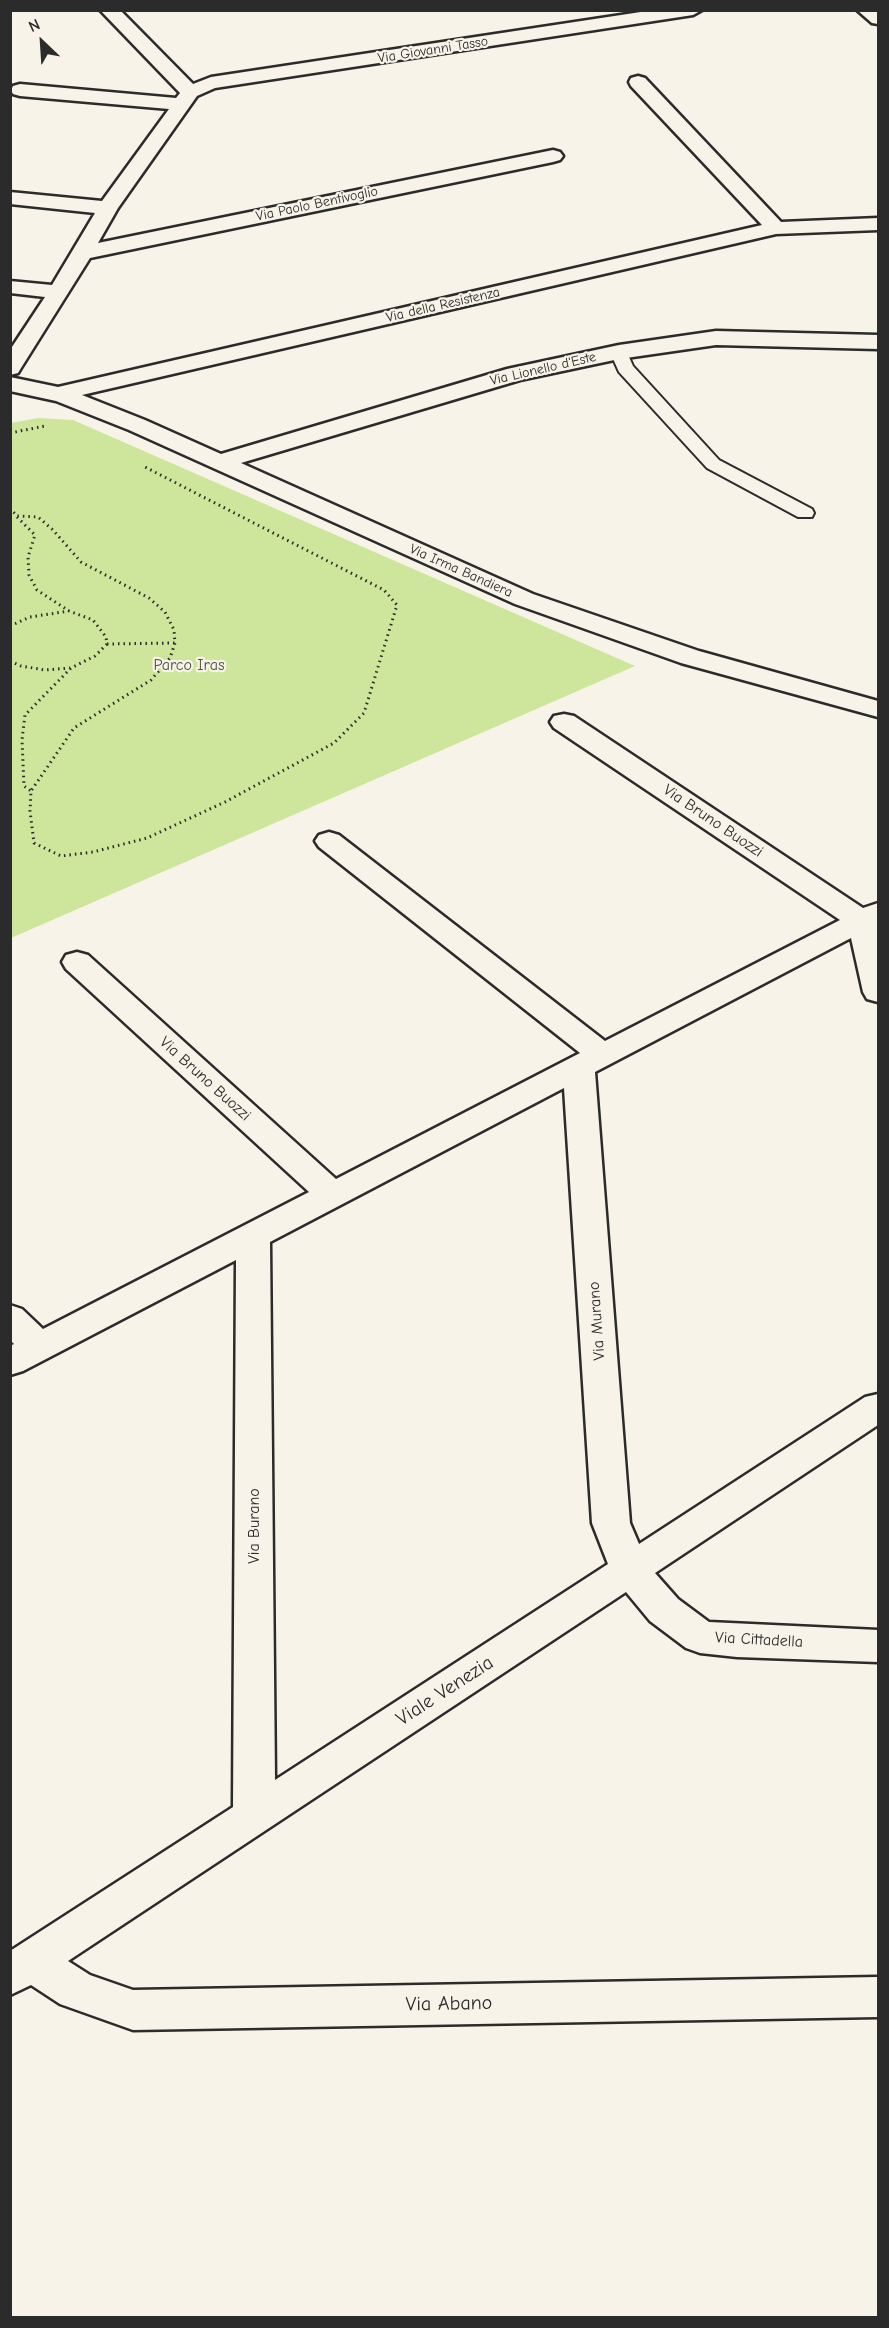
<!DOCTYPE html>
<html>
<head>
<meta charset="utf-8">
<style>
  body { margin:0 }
  #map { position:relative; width:889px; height:2328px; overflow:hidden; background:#f7f3e8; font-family:"Comic Neue",sans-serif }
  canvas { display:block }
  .frame { position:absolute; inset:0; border:12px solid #2b2b2b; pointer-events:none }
  .north { position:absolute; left:12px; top:12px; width:60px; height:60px; -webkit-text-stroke:4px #f7f3e8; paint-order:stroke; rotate:335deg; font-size:16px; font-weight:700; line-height:24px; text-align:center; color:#2b2b2b }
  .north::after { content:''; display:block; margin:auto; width:21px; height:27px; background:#2b2b2b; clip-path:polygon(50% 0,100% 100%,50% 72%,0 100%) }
</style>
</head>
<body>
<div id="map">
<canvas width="889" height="2328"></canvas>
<div class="frame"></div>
<div class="north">N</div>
</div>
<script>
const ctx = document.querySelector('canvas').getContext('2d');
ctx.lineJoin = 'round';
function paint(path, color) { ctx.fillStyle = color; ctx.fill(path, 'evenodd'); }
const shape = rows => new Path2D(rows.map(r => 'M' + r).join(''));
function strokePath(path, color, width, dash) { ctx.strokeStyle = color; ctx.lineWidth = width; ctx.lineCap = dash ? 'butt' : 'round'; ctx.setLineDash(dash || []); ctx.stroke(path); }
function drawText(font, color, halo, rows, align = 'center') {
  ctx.font = font + ' "Comic Neue",sans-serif'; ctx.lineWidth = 4.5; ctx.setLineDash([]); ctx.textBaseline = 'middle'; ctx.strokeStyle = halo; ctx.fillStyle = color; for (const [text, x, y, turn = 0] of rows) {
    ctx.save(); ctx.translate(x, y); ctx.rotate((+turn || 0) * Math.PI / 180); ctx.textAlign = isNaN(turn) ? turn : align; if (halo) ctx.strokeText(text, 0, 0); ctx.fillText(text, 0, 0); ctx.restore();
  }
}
paint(shape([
  [38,418,73,420,635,666,11,938,11,423]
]), '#cee69b');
const lane = shape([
  [619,347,625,348,633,366,719,460,812,509,814,513,812,517,798,517,707,468,619,372,610,352,613,348,619,347]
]);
const street = shape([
  [100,10,120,10,193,84,211,77,654,10,702,10,693,15,215,88,197,96,118,208,98,243,553,150,560,152,563,156,560,160,553,162,90,258,21,368,18,373,10,375,10,350,45,297,10,293,10,281,52,285,95,213,10,204,10,192,102,201,169,109,20,96,13,94,11,90,13,86,20,84,176,98,180,93,100,10],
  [857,10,878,10,878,24,872,23,857,10],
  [638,76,645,78,781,222,878,218,878,230,776,234,82,395,145,420,221,454,507,369,619,345,716,331,878,335,878,349,716,345,619,359,520,380,241,463,533,594,699,651,878,701,878,717,681,663,515,604,129,430,56,401,10,391,10,377,58,387,762,225,631,86,629,82,631,78,638,76],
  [564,714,574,716,863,908,878,903,878,1002,867,999,863,992,851,938,595,1072,630,1523,639,1544,865,1397,878,1394,878,1425,655,1573,678,1599,709,1622,878,1630,878,1662,737,1657,700,1653,686,1648,650,1621,626,1592,68,1961,90,1975,133,1990,878,1977,878,2017,133,2030,60,2004,31,1985,10,1995,10,1951,233,1807,236,1260,23,1371,10,1375,10,1346,14,1344,10,1340,10,1305,22,1309,43,1329,309,1192,66,969,62,962,66,955,77,952,88,955,336,1179,580,1053,319,847,315,841,319,835,329,832,339,835,605,1041,840,920,554,728,550,722,554,716,564,714],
  [564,1088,592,1523,608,1564,275,1780,270,1242,564,1088]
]);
strokePath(lane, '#2b2b2b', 4);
strokePath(street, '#2b2b2b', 5);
strokePath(shape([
  [10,433,45,426],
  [10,508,17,516,38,517,53,530,81,562,149,598,165,612,174,630,175,643,170,658,151,680,74,728,31,791,30,811,34,843,61,856,93,852,147,838,225,802,334,743,364,713,397,605,384,590,145,467],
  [17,517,35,535,28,557,29,575,37,590,69,611],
  [10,626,30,617,69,611,93,620,106,637,107,644,95,656,71,668,25,715,22,740,24,786,31,791],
  [107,644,175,643],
  [10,661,21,666,45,670,70,668]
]), '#2b2b2b', 3, [1.5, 4]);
paint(lane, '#f7f3e8');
paint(street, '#f7f3e8');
drawText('14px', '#2b2b2b', '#f7f3e8', [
  ["Via Giovanni Tasso",433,50,-9],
  ["Via Paolo Bentivoglio",317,204,-12],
  ["Via della Resistenza",443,305,-13],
  ["Via Lionello d'Este",543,369,-13],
  ["Via Irma Bandiera",461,571,24]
]);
drawText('16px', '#4c5041', '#f7f3e8', [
  ["Parco Iras",189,665]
]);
drawText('16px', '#2b2b2b', '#f7f3e8', [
  ["Via Bruno Buozzi",713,821,34],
  ["Via Bruno Buozzi",205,1079,42],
  ["Via Murano",597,1321,-94],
  ["Via Burano",254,1526,-90],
  ["Via Cittadella",759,1640,3]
]);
drawText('20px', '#2b2b2b', '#f7f3e8', [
  ["Viale Venezia",445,1691,-33],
  ["Via Abano",449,2004,-1]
]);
</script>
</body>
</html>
